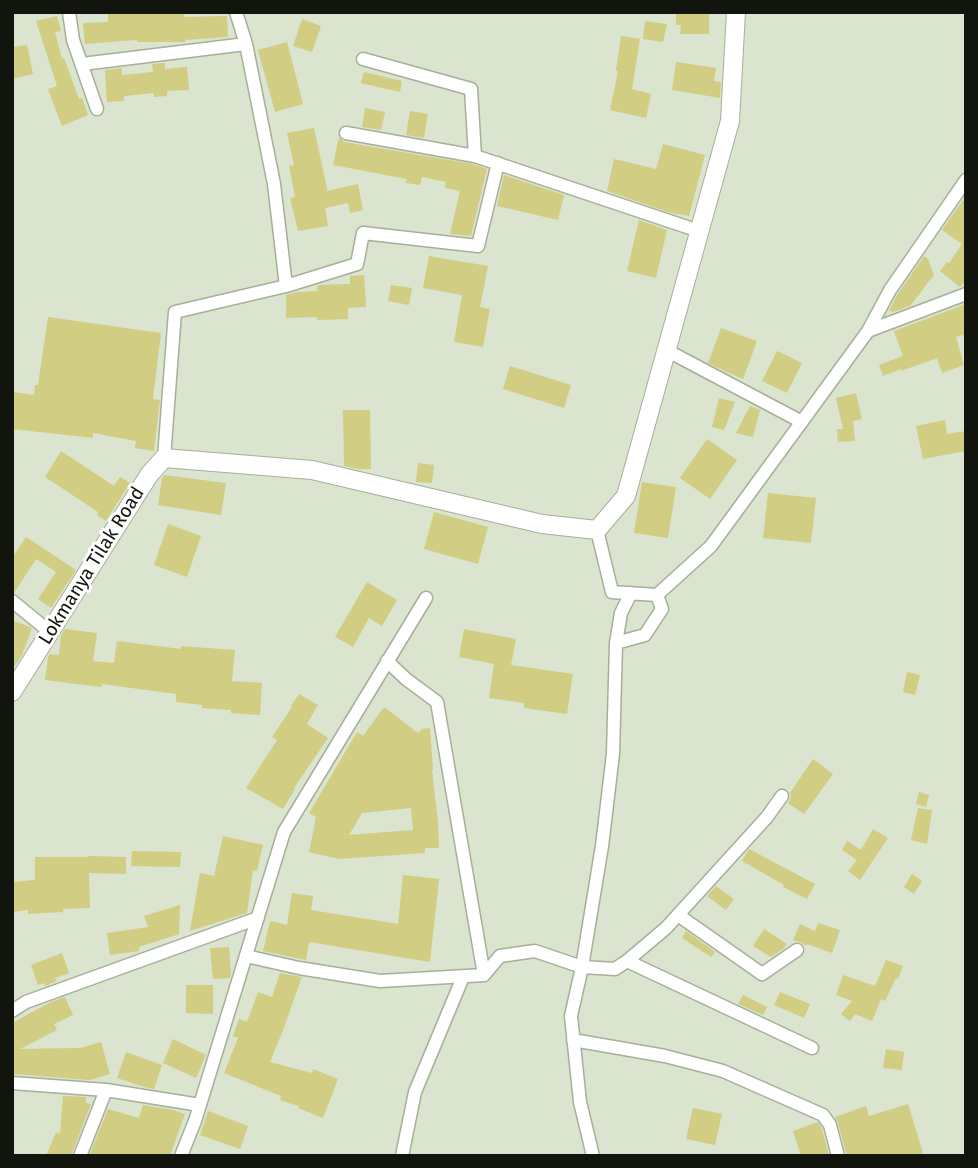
<!DOCTYPE html>
<html>
<head>
<meta charset="utf-8">
<style>
  body { margin:0 }
  #map { position:relative; width:978px; height:1168px; overflow:hidden; background:#dae4ce; font-family:"Fira Sans",sans-serif }
  canvas { display:block }
  .frame { position:absolute; inset:0; border:14px solid #12150d; pointer-events:none }
</style>
</head>
<body>
<div id="map">
<canvas width="978" height="1168"></canvas>
<div class="frame"></div>
</div>
<script>
const ctx = document.querySelector('canvas').getContext('2d');
ctx.lineJoin = 'round';
function paint(path, color) { ctx.fillStyle = color; ctx.fill(path, 'evenodd'); }
const shape = rows => new Path2D(rows.map(r => 'M' + r).join(''));
function strokePath(path, color, width, dash) { ctx.strokeStyle = color; ctx.lineWidth = width; ctx.lineCap = dash ? 'butt' : 'round'; ctx.setLineDash(dash || []); ctx.stroke(path); }
function drawText(font, color, halo, rows, align = 'center') {
  ctx.font = font + ' "Fira Sans",sans-serif'; ctx.lineWidth = 6; ctx.setLineDash([]); ctx.textBaseline = 'middle'; ctx.strokeStyle = halo; ctx.fillStyle = color; for (const [text, x, y, turn = 0] of rows) {
    ctx.save(); ctx.translate(x, y); ctx.rotate((+turn || 0) * Math.PI / 180); ctx.textAlign = isNaN(turn) ? turn : align; if (halo) ctx.strokeText(text, 0, 0); ctx.fillText(text, 0, 0); ctx.restore();
  }
}
paint(shape([
  [108,12,184,12,184,17,227,16,228,37,185,40,185,42,137,42,137,40,85,44,83,23,108,22],
  [676,12,709,12,709,34,680,34,681,25,676,25],
  [57,16,61,31,55,32,62,59,64,58,79,99,82,98,88,115,62,126,48,89,57,86,36,21],
  [302,19,321,26,312,52,293,46],
  [645,21,667,24,663,42,643,39],
  [621,36,640,39,632,89,651,94,646,118,610,110,618,71,616,71],
  [287,42,303,104,275,112,258,50],
  [27,45,33,74,12,79,12,47],
  [676,62,716,68,714,81,721,82,720,98,672,90],
  [165,63,165,69,187,67,189,90,167,91,167,96,154,97,154,93,124,96,124,101,107,102,105,70,122,68,122,75,153,72,152,64],
  [364,72,402,81,400,92,361,83],
  [365,108,385,112,381,130,362,127],
  [410,111,428,114,424,138,406,135],
  [314,128,328,193,328,191,358,184,363,210,350,213,348,203,325,208,328,226,298,231,290,198,295,197,289,166,294,165,287,133],
  [339,137,344,142,473,164,487,169,471,236,450,234,460,191,445,188,446,182,422,177,420,185,406,183,407,179,333,165],
  [663,144,705,155,689,216,671,213,607,191,614,159,656,169],
  [504,175,564,195,558,220,497,206],
  [966,196,966,281,960,287,940,271,947,262,949,263,962,244,942,230],
  [639,220,667,230,656,278,627,271],
  [429,256,488,266,480,307,490,309,483,347,454,342,462,295,423,288],
  [924,256,928,259,934,275,910,306,893,312,889,311,897,295],
  [364,275,366,307,348,308,348,319,317,320,317,317,286,318,286,295,297,292,317,291,317,286,320,285,350,284,350,276],
  [391,285,412,288,409,305,388,301],
  [966,304,966,334,956,337,964,365,942,373,937,358,901,371,901,369,883,376,879,365,903,356,894,331],
  [48,317,161,333,153,399,160,400,154,451,135,448,136,441,93,433,93,438,12,429,12,392,34,395,35,385,38,385],
  [721,328,757,341,743,379,729,373,708,363],
  [777,351,802,363,787,393,762,381],
  [510,366,571,385,564,408,503,389],
  [856,393,862,419,853,421,855,441,838,442,837,429,843,429,836,398],
  [719,398,735,402,724,430,712,427],
  [750,406,760,410,753,437,736,433],
  [343,410,370,410,371,469,359,469,344,466],
  [945,420,947,434,966,431,966,451,923,459,916,426],
  [707,439,737,460,710,499,680,478],
  [61,451,114,486,120,477,130,483,106,521,97,515,98,512,45,477],
  [418,463,434,465,432,483,416,482],
  [164,475,226,483,221,515,158,505,162,478],
  [642,482,676,487,668,538,634,533],
  [768,493,816,498,811,543,763,538],
  [434,512,488,527,478,564,424,549],
  [168,524,201,536,187,577,154,565],
  [26,537,76,570,51,608,38,599,56,572,36,559,14,593,12,592,12,558],
  [367,582,397,600,382,626,369,618,353,647,335,637],
  [12,620,32,628,22,655,12,670],
  [65,629,97,633,93,661,114,663,117,641,181,649,181,646,235,650,232,681,262,683,260,715,231,713,231,710,202,708,202,705,176,702,176,694,102,684,101,687,45,680,48,657,50,654,59,655,61,635],
  [464,629,516,639,511,665,573,674,567,714,524,708,524,703,489,698,494,664,459,657],
  [907,672,920,675,915,695,903,692],
  [299,694,318,705,307,724,328,738,294,788,295,789,283,809,246,788,277,740,272,737,292,707,291,706],
  [384,707,418,733,422,729,430,728,433,770,432,770,438,823,439,848,425,848,425,853,339,859,309,852,316,817,309,813,357,732,363,736],
  [411,808,413,830,349,835,362,813],
  [813,759,833,774,804,814,788,803,791,798,790,793],
  [919,792,929,795,926,807,916,804],
  [918,808,932,810,927,844,911,840],
  [873,829,888,838,860,880,848,871,857,860,842,850,847,841,861,850],
  [223,836,263,845,257,871,253,870,247,913,190,931,200,873,214,876],
  [749,849,815,884,807,899,783,887,784,885,742,861],
  [132,851,181,852,180,867,131,866],
  [88,856,126,857,126,874,89,873,90,908,63,909,63,912,28,914,28,910,12,912,12,882,35,880,35,857,88,857],
  [912,874,922,881,914,894,904,887],
  [403,875,439,879,430,962,309,942,306,960,263,951,270,921,287,925,292,893,313,896,311,910,398,924],
  [716,886,734,899,726,910,707,896],
  [180,905,179,934,139,947,139,951,110,955,107,933,148,927,144,916],
  [818,923,840,930,832,953,807,944,807,946,800,942,793,940,800,924,815,931],
  [764,929,787,944,784,948,771,957,753,946],
  [686,931,715,952,711,957,682,938],
  [229,947,231,974,230,978,213,979,210,948],
  [62,953,69,973,55,978,57,981,45,986,44,983,38,985,31,965],
  [886,960,903,966,898,979,896,978,885,1001,881,999,872,1021,855,1014,850,1021,841,1014,852,1001,836,995,843,975,875,986],
  [280,973,302,977,283,1030,270,1062,312,1073,313,1069,338,1079,323,1118,298,1108,299,1106,280,1100,281,1096,224,1073,238,1038,233,1036,239,1019,247,1022,258,992,272,997],
  [186,985,213,985,213,1014,186,1013],
  [780,992,810,1004,804,1018,774,1005],
  [743,995,767,1007,763,1015,738,1004],
  [65,997,73,1015,54,1024,57,1030,20,1049,80,1048,101,1042,110,1074,90,1080,12,1074,12,1023,51,1002],
  [173,1039,206,1055,196,1078,163,1063],
  [886,1049,904,1052,902,1070,883,1068],
  [126,1052,162,1065,154,1089,144,1087,117,1078],
  [63,1096,86,1097,86,1103,91,1104,71,1156,46,1156,56,1132,60,1134],
  [908,1104,923,1153,913,1156,847,1156,838,1123,835,1117,866,1106,869,1116],
  [143,1105,173,1110,185,1114,170,1156,89,1156,108,1109,139,1118],
  [693,1108,722,1114,715,1145,686,1139],
  [208,1111,248,1126,240,1149,200,1135],
  [818,1122,822,1129,829,1156,801,1156,793,1131]
]), '#d1cd83');
const minor = shape([
  [69,12,73,40,97,109],
  [236,12,246,44,274,184,286,286],
  [363,59,471,89,475,156],
  [82,64,246,44],
  [346,133,475,156,699,231],
  [868,331,966,294],
  [666,350,802,422],
  [164,458,175,312,286,286,357,264,363,233,478,246,498,163],
  [597,530,612,592,657,595,711,546,868,331,890,290,966,180],
  [657,595,662,609,645,635,616,643,613,754,602,846,582,967,615,969,627,961,666,928,767,817,782,796],
  [12,601,50,632],
  [616,643,621,613,631,593],
  [387,661,406,679,437,702,484,975],
  [678,915,762,974,797,950],
  [246,956,299,968,380,981,484,975,500,956,535,951,582,967,571,1016,580,1102,593,1156],
  [627,961,812,1048],
  [12,1011,26,1002,258,918],
  [573,1040,665,1056,723,1071,823,1115,830,1125,838,1156],
  [12,1083,106,1090,200,1105],
  [80,1156,106,1090],
  [181,1156,195,1121,284,832,426,598],
  [402,1156,415,1092,463,977]
]);
const secondary = shape([
  [12,692,149,475,164,458,312,470,542,524,597,530,626,496,730,121,736,12]
]);
strokePath(minor, '#a5af9a', 15);
strokePath(secondary, '#a5af9a', 20);
strokePath(minor, '#fff', 12);
strokePath(secondary, '#fff', 18);
drawText('19px', '#12150d', '#fff', [
  ["Lokmanya Tilak Road",92,566,-58]
]);
</script>
</body>
</html>
